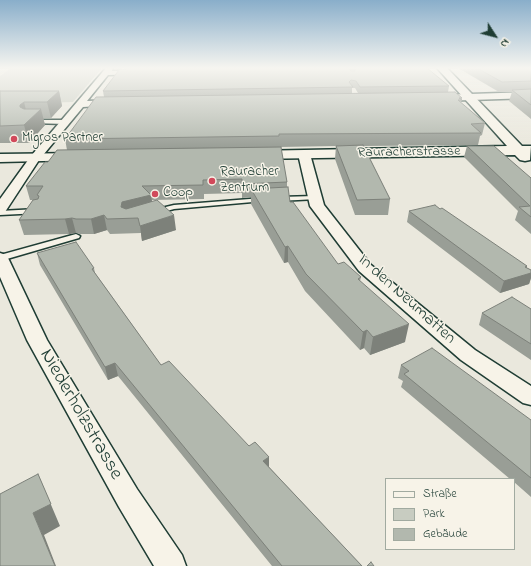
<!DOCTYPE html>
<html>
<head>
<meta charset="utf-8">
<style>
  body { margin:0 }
  #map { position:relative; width:531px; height:566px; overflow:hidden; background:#eae8dd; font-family:"Indie Flower",sans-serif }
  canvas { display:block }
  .legend { position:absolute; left:385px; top:478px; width:130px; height:72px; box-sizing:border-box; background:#f7f3e8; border:1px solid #a1aaa0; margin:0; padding:5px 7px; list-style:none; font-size:12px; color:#1f3d34 }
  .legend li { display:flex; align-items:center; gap:8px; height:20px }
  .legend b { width:20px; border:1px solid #a1aaa0 }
  .north { position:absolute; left:475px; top:16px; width:40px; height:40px; -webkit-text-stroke:3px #f7f3e8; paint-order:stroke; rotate:126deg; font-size:11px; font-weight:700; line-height:16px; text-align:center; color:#1f3d34 }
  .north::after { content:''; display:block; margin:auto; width:14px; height:18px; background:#1f3d34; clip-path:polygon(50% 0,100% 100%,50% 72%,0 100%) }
</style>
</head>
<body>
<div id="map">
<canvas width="531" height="566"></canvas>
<ul class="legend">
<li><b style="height:5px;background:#f7f3e8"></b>Straße</li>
<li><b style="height:11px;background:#c8ccc1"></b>Park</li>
<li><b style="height:11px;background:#b2b8ae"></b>Gebäude</li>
</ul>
<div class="north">N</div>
</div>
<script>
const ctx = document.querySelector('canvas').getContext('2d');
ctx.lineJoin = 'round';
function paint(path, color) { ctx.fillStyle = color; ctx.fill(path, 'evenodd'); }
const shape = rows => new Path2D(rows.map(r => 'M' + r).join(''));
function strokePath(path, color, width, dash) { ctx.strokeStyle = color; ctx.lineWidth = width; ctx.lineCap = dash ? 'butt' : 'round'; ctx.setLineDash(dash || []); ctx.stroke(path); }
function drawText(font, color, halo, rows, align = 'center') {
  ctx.font = font + ' "Indie Flower",sans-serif'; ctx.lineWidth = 3; ctx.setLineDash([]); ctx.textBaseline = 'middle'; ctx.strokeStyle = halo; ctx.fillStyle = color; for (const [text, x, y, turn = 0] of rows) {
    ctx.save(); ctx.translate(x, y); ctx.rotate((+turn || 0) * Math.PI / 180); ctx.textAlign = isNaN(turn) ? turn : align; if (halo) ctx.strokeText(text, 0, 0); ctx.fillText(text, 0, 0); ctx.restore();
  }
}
paint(shape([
  [11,68,102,68,73,102,0,104,0,76]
]), '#c8ccc1');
const lane = shape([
  [32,120,66,120,69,122,66,124,30,123,30,121,32,120],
  [315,196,318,198,317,199,279,201,275,199,279,197,315,196],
  [262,198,266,200,264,201,174,209,156,214,152,212,153,210,174,205,262,198],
  [37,209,41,211,40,213,0,215,0,211,37,209],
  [76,234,80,236,79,238,0,261,0,255,76,234]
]);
const street = shape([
  [106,68,113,68,112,71,140,70,144,72,140,74,108,75,87,101,113,100,117,103,116,105,83,107,39,160,5,212,0,213,0,199,31,156,106,68],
  [531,92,531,98,440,101,436,98,440,95,531,92],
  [304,151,310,154,324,205,371,265,475,350,531,386,531,405,523,403,461,360,359,271,310,206,298,154,304,151],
  [0,253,6,255,8,258,47,340,137,489,182,555,186,566,154,566,119,507,27,340,0,277,0,253]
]);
const secondary = shape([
  [437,68,447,68,522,146,531,146,530,160,525,161,520,160,515,155,253,159,248,158,246,155,248,152,253,151,507,146,437,68],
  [81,153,86,154,88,157,86,160,0,162,0,154,81,153]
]);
strokePath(lane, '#1f3d34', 3);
strokePath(street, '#1f3d34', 3);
strokePath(secondary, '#1f3d34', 3);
paint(lane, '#f7f3e8');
paint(street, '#f7f3e8');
paint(secondary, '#f7f3e8');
paint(shape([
  [349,68,427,68,449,86,448,92,462,98,461,103,485,123,482,135,480,136,478,145,363,146,390,199,388,215,355,215,335,159,336,146,279,147,287,182,287,187,290,202,338,264,361,277,360,281,405,342,370,355,364,348,360,350,305,291,288,262,284,263,251,204,251,197,242,198,242,193,204,194,204,199,152,200,152,202,176,230,142,241,141,233,110,234,107,230,94,234,80,234,76,233,69,234,24,235,19,220,33,200,30,200,26,186,48,162,67,150,65,139,104,97,103,91,351,71],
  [352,88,355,88,358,93,352,94],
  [458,68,531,68,531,119,509,101,512,92,499,92],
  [0,91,59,91,62,106,51,118,43,118,45,125,29,143,0,143],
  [467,146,531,178,531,234,515,220,518,211,464,157],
  [409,211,527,266,527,268,531,270,531,278,529,284,500,293,407,222],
  [37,253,94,268,95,273,161,365,249,446,269,457,269,467,362,566,272,566,118,376,108,380,40,265],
  [531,309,531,360,479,325,482,313],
  [401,365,531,420,531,497,514,482,514,479,510,479,401,387,403,381,398,378]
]), '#999e96');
paint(shape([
  [59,91,62,106,51,118,47,102],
  [24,102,28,118,20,107,20,105],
  [41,109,45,125,29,143,24,125],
  [151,195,153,209,125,217,121,207,122,202],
  [104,215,107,230,94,234,91,219],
  [174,215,176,230,142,241,140,226],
  [72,218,76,233,69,234,65,219],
  [288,246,288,262,284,263,285,247],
  [527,266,524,275,531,273,531,278,529,284,500,293,504,281,525,267],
  [409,324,405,342,370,355,373,337],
  [367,330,364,348,360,350,363,332],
  [115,363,118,376,108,380,105,367],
  [269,457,269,470,263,461],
  [38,474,60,526,44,535,56,566,55,566,33,513]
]), '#7d817a');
const building = shape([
  [139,68,348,68,351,71,355,71,355,68,427,68,449,86,360,87,356,81,351,80,349,82,353,87,103,91,119,70,122,69,139,68],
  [477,68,531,68,531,81,502,82,477,68],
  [531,89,531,105,512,90,531,89],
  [0,91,59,91,47,102,24,102,20,105,20,107,24,109,41,109,24,125,0,126,0,91],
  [455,92,462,98,459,98,462,100,458,100,485,123,471,124,481,133,279,134,279,136,65,139,96,97,455,92],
  [363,145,390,199,357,200,336,146,363,145],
  [467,146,494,146,531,178,531,217,519,207,530,206,467,146],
  [281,147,287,182,242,184,242,179,203,180,203,185,142,186,151,195,122,202,121,207,126,209,157,200,174,215,140,226,138,218,107,219,104,215,91,219,76,219,72,218,65,219,19,220,33,200,38,199,39,196,37,195,43,186,26,186,45,162,48,162,57,150,281,147],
  [288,187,290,202,293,202,338,264,344,262,361,277,358,279,409,324,373,337,367,330,363,332,306,274,288,246,285,247,251,189,288,187],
  [435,205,440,209,442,208,527,266,525,267,531,270,531,273,504,281,409,211,435,205],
  [76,242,94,268,92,269,161,365,169,361,249,446,255,442,269,457,263,461,362,566,282,566,115,363,105,367,37,253,76,242],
  [512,297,531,309,531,344,482,313,512,297],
  [432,348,531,420,531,478,404,374,409,371,401,365,432,348],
  [38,474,51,504,33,513,55,566,0,566,0,494,38,474],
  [371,562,374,566,367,566,371,562]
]);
paint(building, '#b2b8ae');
strokePath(building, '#7d817a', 1);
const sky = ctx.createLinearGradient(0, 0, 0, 148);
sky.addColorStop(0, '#89aeca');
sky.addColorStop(0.46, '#f6f5f0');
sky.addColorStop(1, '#f6f5f000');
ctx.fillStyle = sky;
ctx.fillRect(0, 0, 531, 148);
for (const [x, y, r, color] of [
  [14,139,4,"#d1495b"],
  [212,181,4,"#d1495b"],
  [155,194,4,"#d1495b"]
]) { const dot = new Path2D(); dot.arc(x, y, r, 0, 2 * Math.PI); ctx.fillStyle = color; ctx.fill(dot); strokePath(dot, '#f7f3e8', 1.5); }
drawText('14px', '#1f3d34', '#f7f3e8', [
  ["Migros Partner",22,139],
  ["Rauracher",220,173],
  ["Zentrum",220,189],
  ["Coop",163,194]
], 'left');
drawText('14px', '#1f3d34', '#f7f3e8', [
  ["Rauracherstrasse",409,153,-1]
]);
drawText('17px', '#1f3d34', '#f7f3e8', [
  ["In den Neumatten",406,300,42]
]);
drawText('20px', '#1f3d34', '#f7f3e8', [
  ["Niederholzstrasse",80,415,60]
]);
</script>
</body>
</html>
